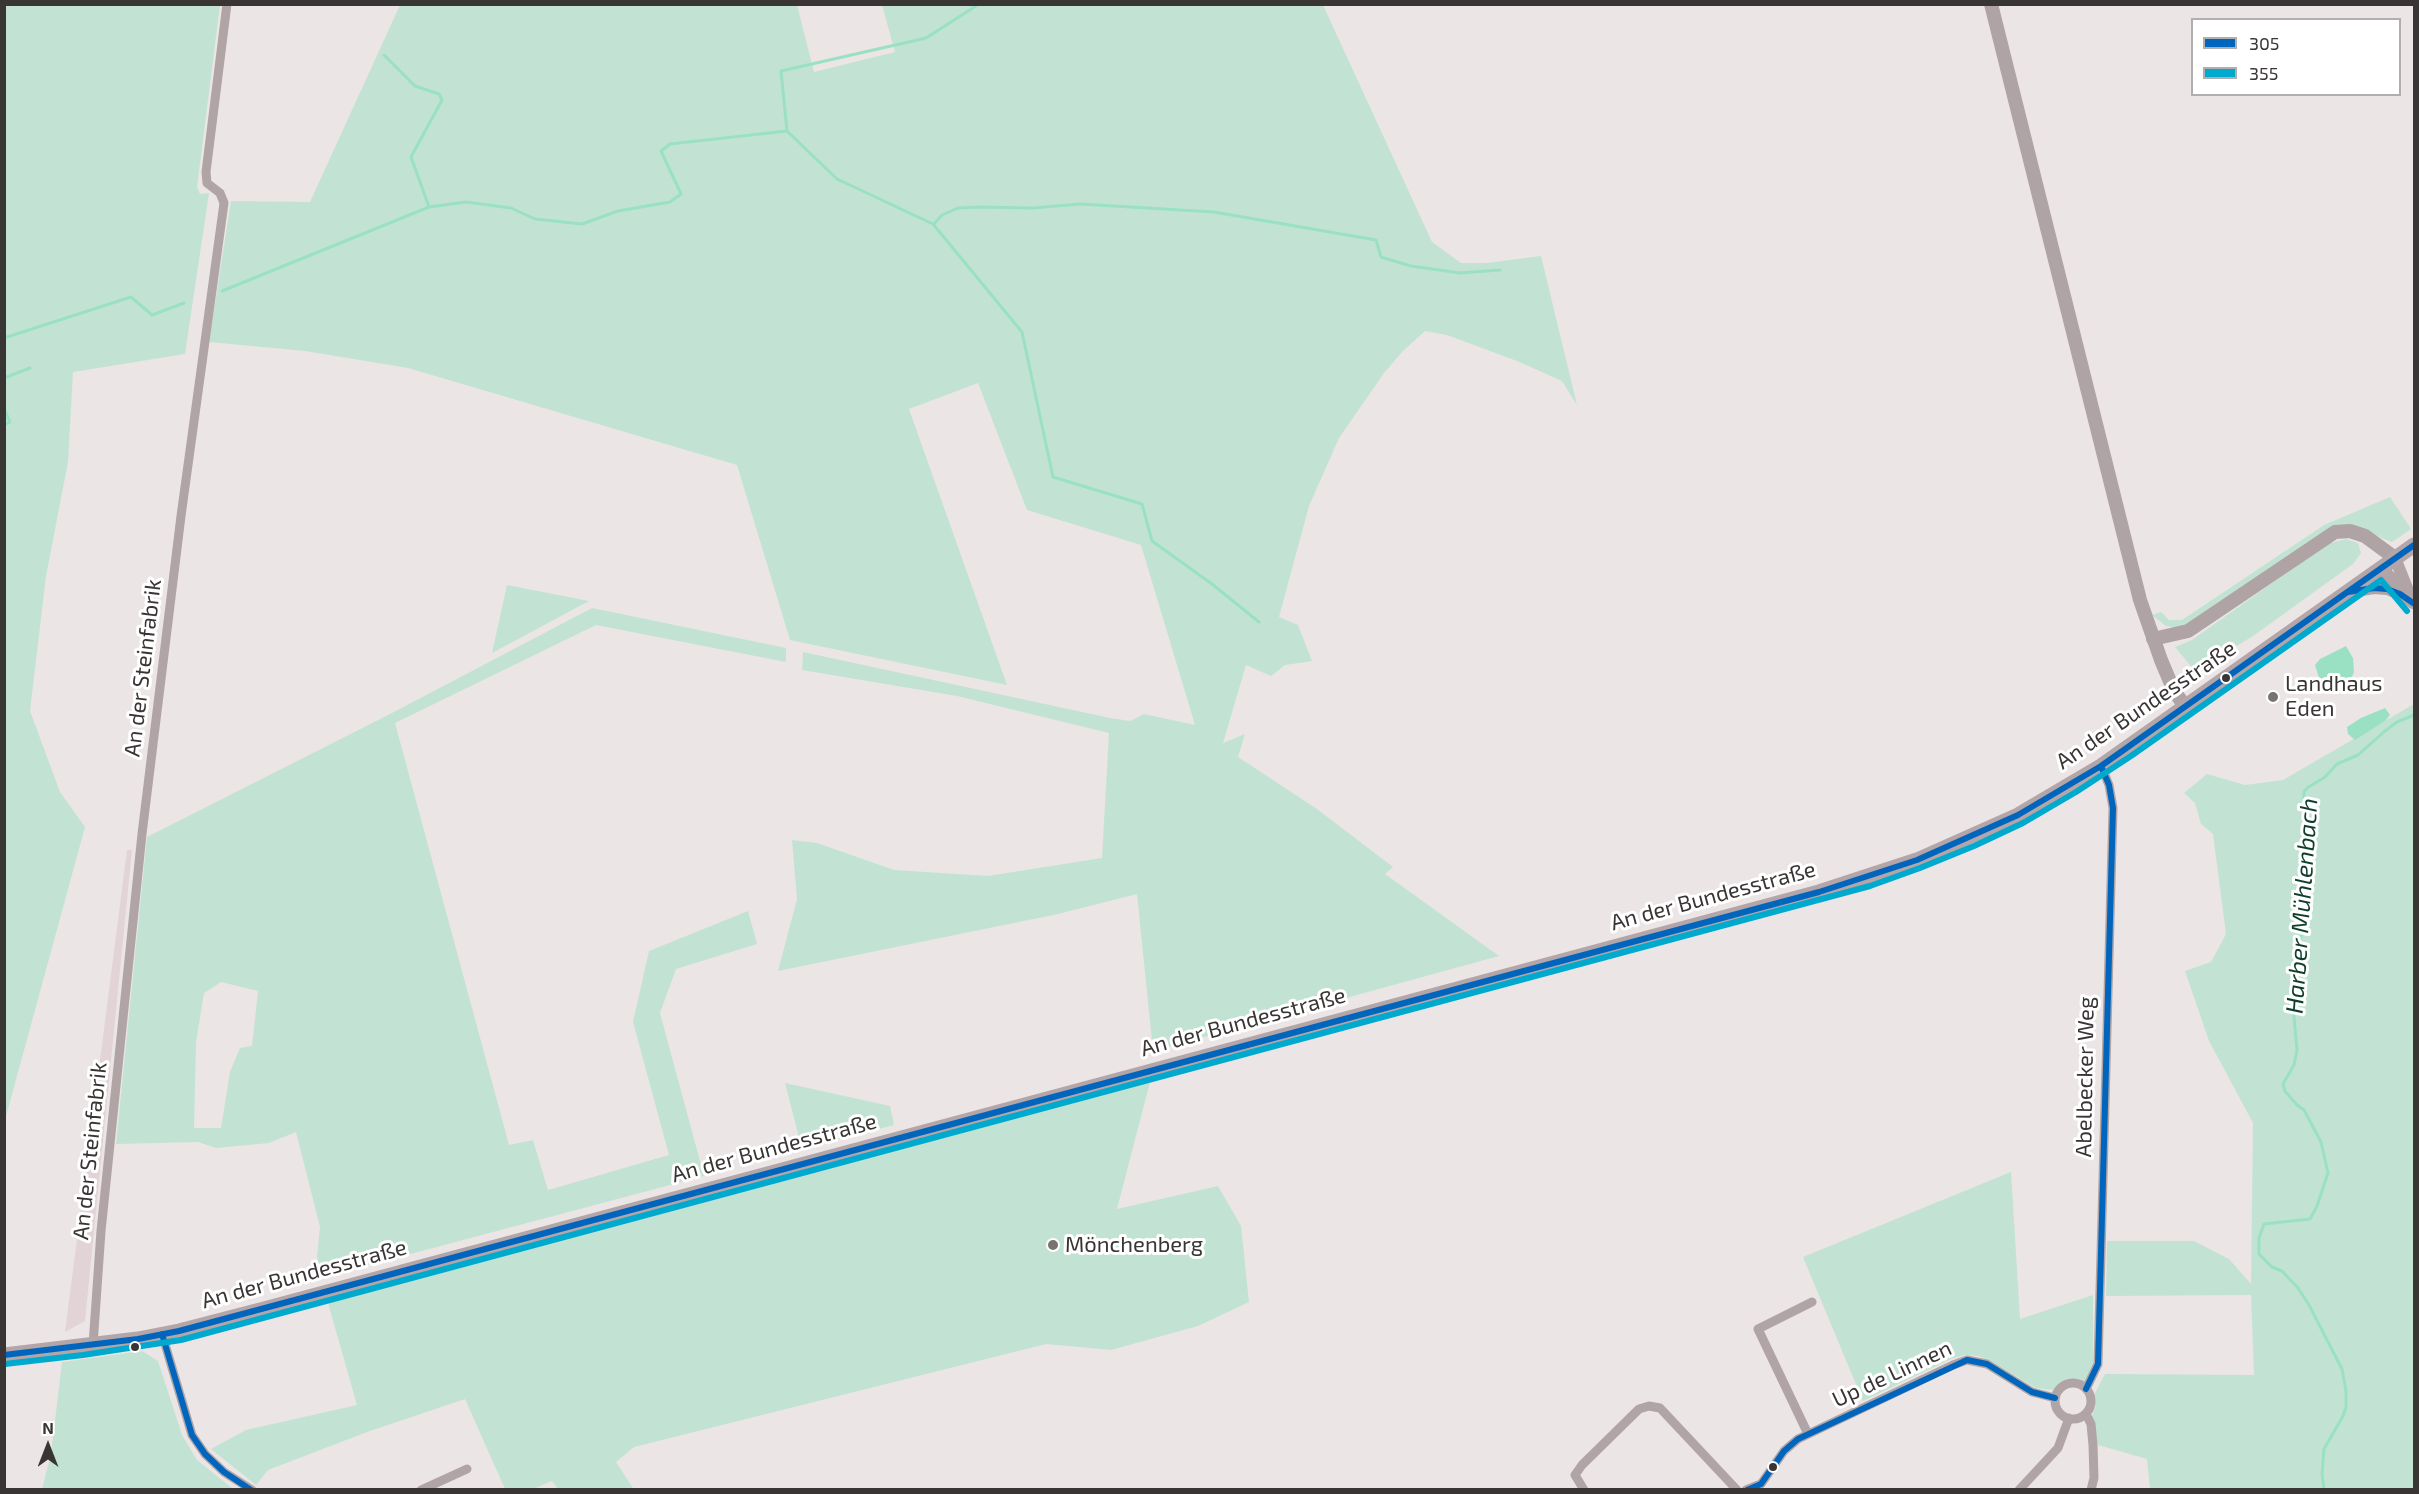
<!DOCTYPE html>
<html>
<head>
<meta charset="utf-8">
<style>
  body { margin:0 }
  #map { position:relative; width:2419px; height:1494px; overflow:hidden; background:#ebe5e6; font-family:"Exo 2",sans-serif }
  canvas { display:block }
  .frame { position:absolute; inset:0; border:6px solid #393535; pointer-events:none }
  .legend { position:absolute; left:2191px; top:18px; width:210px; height:78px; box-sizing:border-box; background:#fff; border:2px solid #b0aeae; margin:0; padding:8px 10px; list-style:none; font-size:18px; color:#393535 }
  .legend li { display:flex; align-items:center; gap:12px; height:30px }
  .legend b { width:30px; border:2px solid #b0aeae }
  .north { position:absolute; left:18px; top:1416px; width:60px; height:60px; -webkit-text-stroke:4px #fff; paint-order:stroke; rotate:0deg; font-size:16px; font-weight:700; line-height:24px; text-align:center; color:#393535 }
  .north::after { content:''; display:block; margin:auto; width:21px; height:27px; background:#393535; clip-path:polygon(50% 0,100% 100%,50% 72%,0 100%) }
</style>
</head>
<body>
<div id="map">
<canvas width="2419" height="1494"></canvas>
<div class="frame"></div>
<ul class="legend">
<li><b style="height:8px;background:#0065bd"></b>305</li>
<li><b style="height:8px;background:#00a9ce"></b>355</li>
</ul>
<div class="north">N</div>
</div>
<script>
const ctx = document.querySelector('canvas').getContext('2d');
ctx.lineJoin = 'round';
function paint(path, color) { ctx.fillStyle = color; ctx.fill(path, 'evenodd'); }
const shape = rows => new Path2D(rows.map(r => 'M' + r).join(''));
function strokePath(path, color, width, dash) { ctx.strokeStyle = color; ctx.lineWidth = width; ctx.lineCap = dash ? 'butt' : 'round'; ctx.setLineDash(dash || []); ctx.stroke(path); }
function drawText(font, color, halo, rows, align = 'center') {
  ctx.font = font + ' "Exo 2",sans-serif'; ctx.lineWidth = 6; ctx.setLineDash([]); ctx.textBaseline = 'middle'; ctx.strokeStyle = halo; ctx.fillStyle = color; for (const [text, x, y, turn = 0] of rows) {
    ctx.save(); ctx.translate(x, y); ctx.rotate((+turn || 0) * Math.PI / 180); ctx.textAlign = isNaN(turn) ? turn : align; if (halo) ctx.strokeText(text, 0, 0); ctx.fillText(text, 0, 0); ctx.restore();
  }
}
paint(shape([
  [127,850,132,850,85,1321,65,1332]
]), '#e2d4d6');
paint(shape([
  [5,4,220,5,197,187,200,194,209,193,185,354,73,372,68,462,46,576,30,711,60,792,85,827,5,1120],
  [400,5,797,5,814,72,895,52,882,5,1323,5,1432,242,1461,263,1487,263,1541,256,1577,405,1562,381,1517,361,1447,335,1425,331,1403,351,1384,373,1339,438,1309,506,1279,617,1298,625,1312,661,1285,665,1271,676,1246,665,1223,743,1245,734,1238,757,1317,809,1393,867,1385,874,1499,956,1153,1051,1137,894,1058,914,778,971,797,899,792,840,817,843,894,870,988,876,1102,858,1109,733,957,696,802,670,803,652,1110,718,1130,721,1144,714,1195,725,1141,545,1027,510,978,383,909,409,1007,685,790,640,737,465,408,368,305,351,209,342,231,201,310,202],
  [2390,497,2411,529,2392,542,2354,527,2189,626,2178,628,2166,626,2152,615,2161,612,2169,620,2182,620,2324,525],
  [2346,539,2358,543,2361,553,2353,564,2253,636,2195,671,2175,647,2192,640,2327,544],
  [507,585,589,601,492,653],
  [592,608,786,648,786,662,596,625,395,723,509,1145,533,1140,548,1190,669,1155,633,1022,649,951,748,911,757,944,676,969,660,1013,704,1176,320,1278,317,1257,320,1227,296,1132,269,1143,216,1148,198,1142,116,1144,147,837,394,712],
  [221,982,258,991,252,1046,240,1048,230,1072,221,1128,194,1128,196,1042,204,993],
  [2414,704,2414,1489,2150,1489,2147,1459,2098,1445,2091,1419,2095,1407,2094,1395,2105,1374,2254,1375,2251,1295,2106,1296,2107,1241,2194,1241,2229,1259,2251,1284,2253,1123,2209,1041,2185,971,2211,962,2226,934,2213,834,2201,824,2195,803,2184,793,2207,774,2245,785,2283,780],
  [1150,1082,1117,1209,1218,1186,1241,1226,1249,1302,1198,1326,1111,1350,1046,1344,634,1447,616,1462,633,1488,631,1489,558,1489,552,1481,533,1489,505,1489,465,1399,367,1432,268,1470,256,1485,211,1449,246,1430,357,1405,328,1303],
  [785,1083,890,1106,894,1125,802,1149],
  [2011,1172,2020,1319,2093,1295,2093,1364,2086,1381,2084,1384,2078,1381,2067,1381,2053,1390,2036,1388,1989,1360,1978,1356,1964,1355,1951,1359,1863,1401,1803,1257],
  [142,1351,158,1361,182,1435,197,1460,233,1489,42,1489,51,1454,62,1362]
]), '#c2e3d3');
paint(shape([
  [2346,646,2353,658,2354,672,2350,682,2344,685,2331,684,2319,678,2315,665,2320,659],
  [2385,708,2390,715,2385,721,2355,740,2348,734,2347,727,2361,718]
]), '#9ae1c4');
strokePath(shape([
  [979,4,926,38,781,71,787,131,837,179,933,224,1022,332,1053,477,1142,504,1152,541,1212,584,1259,622],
  [384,55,415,86,439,94,442,100,411,157,429,207],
  [934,224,942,215,958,208,978,207,1033,208,1080,204,1214,212,1376,240,1381,257,1411,266,1460,273,1500,270],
  [222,291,429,207,466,202,511,208,535,219,582,224,618,211,670,202,681,194,661,151,670,144,787,131],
  [4,338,131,297,152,315,184,303],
  [4,378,30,368],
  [4,409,10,422,4,425],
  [2324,1490,2322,1474,2324,1449,2343,1416,2346,1407,2346,1391,2342,1369,2309,1305,2298,1288,2282,1271,2272,1267,2259,1254,2259,1238,2264,1224,2310,1219,2317,1206,2328,1173,2321,1142,2304,1110,2297,1105,2285,1091,2283,1084,2294,1065,2297,1050,2292,995,2295,947,2304,931,2302,863,2304,792,2307,788,2325,777,2337,764,2358,755,2385,731,2397,722,2414,715]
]), '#9ae1c4', 3);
strokePath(shape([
  [162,1334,192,1435,205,1454,224,1472,252,1490],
  [93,1345,101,1231,142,834,181,516,224,203,220,193,207,183,206,172,227,4],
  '2055 1401a18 18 0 1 1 36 0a18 18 0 1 1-36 0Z',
  [2086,1389,2098,1364,2113,808,2109,785,2101,766],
  [2086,1414,2091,1424,2093,1445,2094,1478,2091,1490],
  [1808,1434,1758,1329,1812,1302],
  [421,1490,467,1469],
  [1584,1490,1575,1475,1582,1465,1639,1409,1649,1406,1660,1408,1737,1490],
  [1746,1490,1761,1484,1784,1451,1798,1439,1953,1365,1967,1360,1987,1364,2032,1392,2055,1398],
  [2019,1490,2058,1448,2069,1418]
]), '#b1a4a6', 9);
strokePath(shape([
  [2395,558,2409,593],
  [2382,568,2405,594],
  [2349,592,2374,588,2387,589,2400,594,2413,603]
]), '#b1a4a6', 12);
strokePath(shape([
  [1991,4,2140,600,2161,660,2174,691,2185,706],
  [2153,639,2188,631,2335,532,2350,531,2365,536,2395,558]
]), '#b0a3a5', 14);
strokePath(shape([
  [4,1355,138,1339,179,1331,264,1309,1819,892,1917,860,2018,815,2101,766,2414,545]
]), '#b4a5a8', 15);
strokePath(shape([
  [2348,592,2374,588,2387,589,2400,594,2413,603],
  [162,1334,192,1435,205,1454,224,1472,251,1490],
  [4,1355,138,1339,179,1331,1819,892,1917,860,2018,815,2101,766,2414,545],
  [2086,1389,2098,1364,2113,808,2109,785,2101,766],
  [1747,1490,1761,1484,1784,1451,1798,1439,1967,1360,1987,1364,2032,1392,2055,1398]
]), '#0065bd', 6);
strokePath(shape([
  [5,1364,83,1355,181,1340,1870,886,1920,868,1974,846,2023,823,2076,792,2131,756,2381,580,2407,611]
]), '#00a9ce', 6);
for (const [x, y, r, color] of [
  [2226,678,5,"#393535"],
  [2273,697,6,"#777373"],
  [1053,1245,6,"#777373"],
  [135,1347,5,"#393535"],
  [1773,1467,5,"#393535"]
]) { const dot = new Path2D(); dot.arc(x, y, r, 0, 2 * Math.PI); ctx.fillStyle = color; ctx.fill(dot); strokePath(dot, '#fff', 2); }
drawText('22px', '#393535', '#fff', [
  ["An der Steinfabrik",143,668,-83],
  ["An der Bundesstraße",2146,705,-34],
  ["An der Bundesstraße",1713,896,-15],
  ["An der Bundesstraße",1243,1022,-15],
  ["Abelbecker Weg",2085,1077,-89],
  ["An der Bundesstraße",774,1148,-15],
  ["An der Steinfabrik",90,1151,-84],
  ["An der Bundesstraße",304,1274,-15],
  ["Up de Linnen",1892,1374,-25]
]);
drawText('22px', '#393535', '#fff', [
  ["Landhaus",2285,684],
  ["Eden",2285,709],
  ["Mönchenberg",1065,1245]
], 'left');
drawText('italic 24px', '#103e2d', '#fff', [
  ["Harber Mühlenbach",2302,906,-86]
]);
</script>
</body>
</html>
